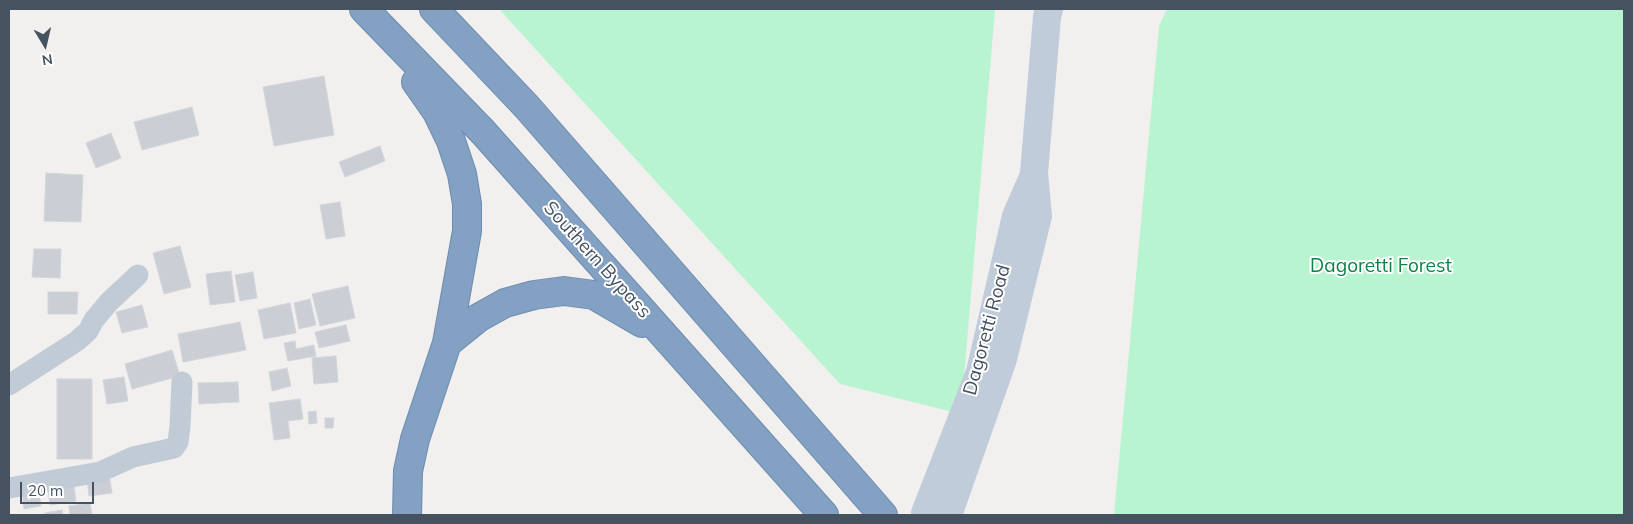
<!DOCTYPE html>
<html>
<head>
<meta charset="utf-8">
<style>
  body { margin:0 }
  #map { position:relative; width:1633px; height:524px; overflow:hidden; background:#f2efef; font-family:Mulish,sans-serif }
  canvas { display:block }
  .frame { position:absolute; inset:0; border:10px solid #45525f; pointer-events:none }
  .north { position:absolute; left:20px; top:20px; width:50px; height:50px; -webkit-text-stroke:4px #fff; paint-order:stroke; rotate:171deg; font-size:14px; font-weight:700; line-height:20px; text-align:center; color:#45525f }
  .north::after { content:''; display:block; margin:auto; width:18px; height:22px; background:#45525f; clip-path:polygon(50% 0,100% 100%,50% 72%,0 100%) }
  .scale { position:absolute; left:20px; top:482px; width:74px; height:22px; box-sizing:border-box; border:2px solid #45525f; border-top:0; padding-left:6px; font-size:15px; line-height:18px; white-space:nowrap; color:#45525f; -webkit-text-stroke:4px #fff; paint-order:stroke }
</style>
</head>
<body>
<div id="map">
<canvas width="1633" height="524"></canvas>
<div class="frame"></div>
<div class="north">N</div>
<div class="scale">20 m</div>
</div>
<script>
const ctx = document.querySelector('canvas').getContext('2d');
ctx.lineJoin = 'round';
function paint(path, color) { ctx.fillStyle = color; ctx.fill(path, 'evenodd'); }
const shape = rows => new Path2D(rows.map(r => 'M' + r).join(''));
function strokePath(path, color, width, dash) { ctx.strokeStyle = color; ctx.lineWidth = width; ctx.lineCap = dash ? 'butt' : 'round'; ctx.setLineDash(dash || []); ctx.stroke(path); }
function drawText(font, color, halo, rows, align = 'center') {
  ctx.font = font + ' Mulish,sans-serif'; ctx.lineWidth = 4; ctx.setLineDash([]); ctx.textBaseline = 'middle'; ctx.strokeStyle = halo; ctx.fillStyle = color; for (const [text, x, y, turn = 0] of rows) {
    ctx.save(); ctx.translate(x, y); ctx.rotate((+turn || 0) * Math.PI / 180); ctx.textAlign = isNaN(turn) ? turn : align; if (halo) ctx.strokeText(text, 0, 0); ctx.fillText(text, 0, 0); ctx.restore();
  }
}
paint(shape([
  [499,9,995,9,961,414,840,384],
  [1167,9,1624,9,1624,515,1114,515,1159,26]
]), '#b9f4d1');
const building = shape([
  [324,76,334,135,274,146,263,87,324,76],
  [192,107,199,135,142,150,134,122,192,107],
  [111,133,121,158,96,168,86,143,111,133],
  [380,146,385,161,345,177,339,162,380,146],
  [46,173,83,175,81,222,44,221,46,173],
  [340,202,345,236,326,239,320,205,340,202],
  [180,246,191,287,164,294,153,253,180,246],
  [34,249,61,249,60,278,32,277,34,249],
  [231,271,235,302,210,305,206,274,231,271],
  [253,272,257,298,240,301,235,275,253,272],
  [348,286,355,318,320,326,312,294,348,286],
  [48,292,78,292,77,314,48,314,48,292],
  [310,299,316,325,299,329,294,303,310,299],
  [290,303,296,333,264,339,258,310,290,303],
  [142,305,148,327,122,333,116,312,142,305],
  [240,322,246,350,183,362,178,334,240,322],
  [346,325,350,341,319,348,315,332,346,325],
  [295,341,296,349,314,345,316,356,288,361,284,343,295,341],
  [172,350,180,376,132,389,125,364,172,350],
  [336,356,338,382,314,384,312,358,336,356],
  [287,368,291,386,272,391,269,372,287,368],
  [124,377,128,401,107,404,103,380,124,377],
  [57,379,92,379,92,459,57,459,57,379],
  [238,382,239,402,199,404,198,383,238,382],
  [300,399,303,419,288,421,290,438,274,440,269,403,300,399],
  [316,411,317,423,309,424,308,412,316,411],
  [325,418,334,418,333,428,325,428,325,418],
  [109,474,112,493,89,496,87,478,109,474],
  [73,479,76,501,50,505,47,483,73,479],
  [38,487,41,506,24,509,22,489,38,487],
  [90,503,92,515,70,515,69,506,90,503],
  [62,510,63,515,45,515,45,513,62,510]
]);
paint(building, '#cbced4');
strokePath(building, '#d3d5db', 1);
const highway = shape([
  [364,9,483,132,824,515],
  [434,9,527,107,883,515],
  [447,343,478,318,505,303,534,295,564,291,594,295,642,323],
  [407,515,408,471,415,439,447,343,467,231,467,204,462,174,451,141,437,112,416,82]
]);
strokePath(highway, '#6d8baf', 30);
strokePath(shape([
  [9,385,77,341,88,331,94,320,109,302,138,275],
  [9,488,100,472,133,457,174,448,178,442,180,427,182,382]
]), '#c1cbd6', 21);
strokePath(shape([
  [925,513,980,372,1016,216,1033,177],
  [948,515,1003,359,1038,216,1034,173,1047,17,1049,9]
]), '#c0ccda', 28);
strokePath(highway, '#82a1c3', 28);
drawText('19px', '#45525f', '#fff', [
  ["Southern Bypass",597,260,48],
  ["Dagoretti Road",987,330,-75]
]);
drawText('19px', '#0d834a', '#fff', [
  ["Dagoretti Forest",1381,266]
]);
</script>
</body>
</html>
